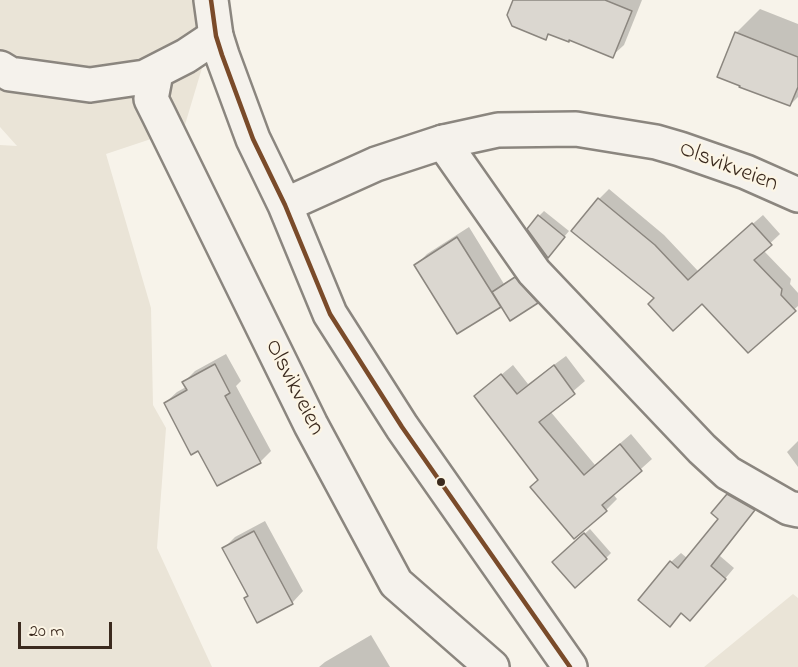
<!DOCTYPE html>
<html>
<head>
<meta charset="utf-8">
<style>
  body { margin:0 }
  #map { position:relative; width:798px; height:667px; overflow:hidden; background:#f7f3ea; font-family:"Indie Flower",sans-serif }
  canvas { display:block }
  .scale { position:absolute; left:18px; top:622px; width:94px; height:27px; box-sizing:border-box; border:3px solid #3b2a1e; border-top:0; padding-left:8px; font-size:18px; line-height:21px; white-space:nowrap; color:#3b2a1e; -webkit-text-stroke:4px #fcf5e5; paint-order:stroke }
</style>
</head>
<body>
<div id="map">
<canvas width="798" height="667"></canvas>
<div class="scale">20 m</div>
</div>
<script>
const ctx = document.querySelector('canvas').getContext('2d');
ctx.lineJoin = 'round';
function paint(path, color) { ctx.fillStyle = color; ctx.fill(path, 'evenodd'); }
const shape = rows => new Path2D(rows.map(r => 'M' + r).join(''));
function strokePath(path, color, width, dash) { ctx.strokeStyle = color; ctx.lineWidth = width; ctx.lineCap = dash ? 'butt' : 'round'; ctx.setLineDash(dash || []); ctx.stroke(path); }
function drawText(font, color, halo, rows, align = 'center') {
  ctx.font = font + ' "Indie Flower",sans-serif'; ctx.lineWidth = 4.5; ctx.setLineDash([]); ctx.textBaseline = 'middle'; ctx.strokeStyle = halo; ctx.fillStyle = color; for (const [text, x, y, turn = 0] of rows) {
    ctx.save(); ctx.translate(x, y); ctx.rotate((+turn || 0) * Math.PI / 180); ctx.textAlign = isNaN(turn) ? turn : align; if (halo) ctx.strokeText(text, 0, 0); ctx.fillText(text, 0, 0); ctx.restore();
  }
}
paint(shape([
  [0,0,199,0,208,48,184,128,106,154,151,308,153,405,166,428,157,548,212,667,0,667,0,145,17,146,0,127],
  [793,594,798,598,798,667,704,667]
]), '#eae4d7');
paint(shape([
  [514,0,642,0,624,45,612,56,570,39,550,33,545,38],
  [760,9,798,24,798,97,790,105,736,33],
  [609,189,664,235,698,271,763,215,780,234,763,250,791,279,790,284,798,293,798,306,748,351,703,302,656,298,599,199],
  [544,211,569,231,553,250,539,216],
  [469,227,504,284,521,273,542,297,537,302,502,304,458,332,416,265,427,254],
  [226,354,241,381,236,386,271,451,260,462,199,449,165,403,177,392,186,387,184,382,195,371],
  [566,356,585,381,550,411,595,465,631,434,652,459,613,494,617,499,606,510,574,537,540,480,476,396,513,365,528,384],
  [798,441,798,467,787,452],
  [738,485,763,500,720,556,734,568,699,610,682,612,670,625,671,562,681,553,687,558,720,519,728,495],
  [265,521,303,591,292,603,249,595,224,548,235,537],
  [590,529,611,553,606,558,559,557],
  [371,635,390,667,319,667,325,662]
]), '#0003');
const building = shape([
  [513,0,605,0,632,11,613,58,569,40,569,42,548,34,546,40,512,26,507,15,513,0],
  [735,32,798,57,798,87,790,106,739,87,740,86,717,77,735,32],
  [598,198,655,245,688,280,752,223,772,245,754,260,782,289,781,295,796,311,748,353,702,304,673,331,648,304,654,298,571,231,598,198],
  [538,215,565,237,548,258,527,229,538,215],
  [457,237,501,307,457,334,414,265,457,237],
  [515,277,538,303,510,321,492,292,515,277],
  [215,364,230,393,225,396,261,463,217,486,198,451,191,455,164,403,187,390,182,382,215,364],
  [554,365,575,394,539,422,584,475,620,444,642,471,602,505,607,511,574,539,530,487,538,480,474,396,501,374,517,394,554,365],
  [727,494,755,510,711,566,726,579,690,621,681,613,670,627,638,600,670,561,678,568,718,519,711,513,727,494],
  [254,531,293,604,257,623,244,598,248,596,222,548,254,531],
  [584,533,607,559,575,588,552,562,584,533]
]);
paint(building, '#dbd7d0');
strokePath(building, '#8b867f', 1.5);
const street = shape([
  [0,68,10,74,90,85,145,77,186,56,216,36],
  [156,73,151,99,159,115,311,425,396,583,492,667],
  [443,142,534,272,702,449,728,473,789,508,798,510]
]);
const secondary = shape([
  [211,0,216,36,222,55,253,139,285,205,330,314,402,427,570,667],
  [285,205,376,164,443,142,498,130,576,129,656,142,680,149,746,172,798,195]
]);
strokePath(street, '#8b867f', 38);
strokePath(secondary, '#8b867f', 38);
strokePath(street, '#f5f2ec', 33);
strokePath(secondary, '#f5f2ec', 33);
strokePath(shape([
  [211,0,216,36,222,55,253,139,285,205,330,314,402,427,570,667]
]), '#7a4b2a', 4.5);
for (const [x, y, r, color] of [
  [441,482,5,"#3b2a1e"]
]) { const dot = new Path2D(); dot.arc(x, y, r, 0, 2 * Math.PI); ctx.fillStyle = color; ctx.fill(dot); strokePath(dot, '#fcf5e5', 2); }
drawText('24px', '#3b2a1e', '#fcf5e5', [
  ["Olsvikveien",728,168,21],
  ["Olsvikveien",293,388,63]
]);
</script>
</body>
</html>
